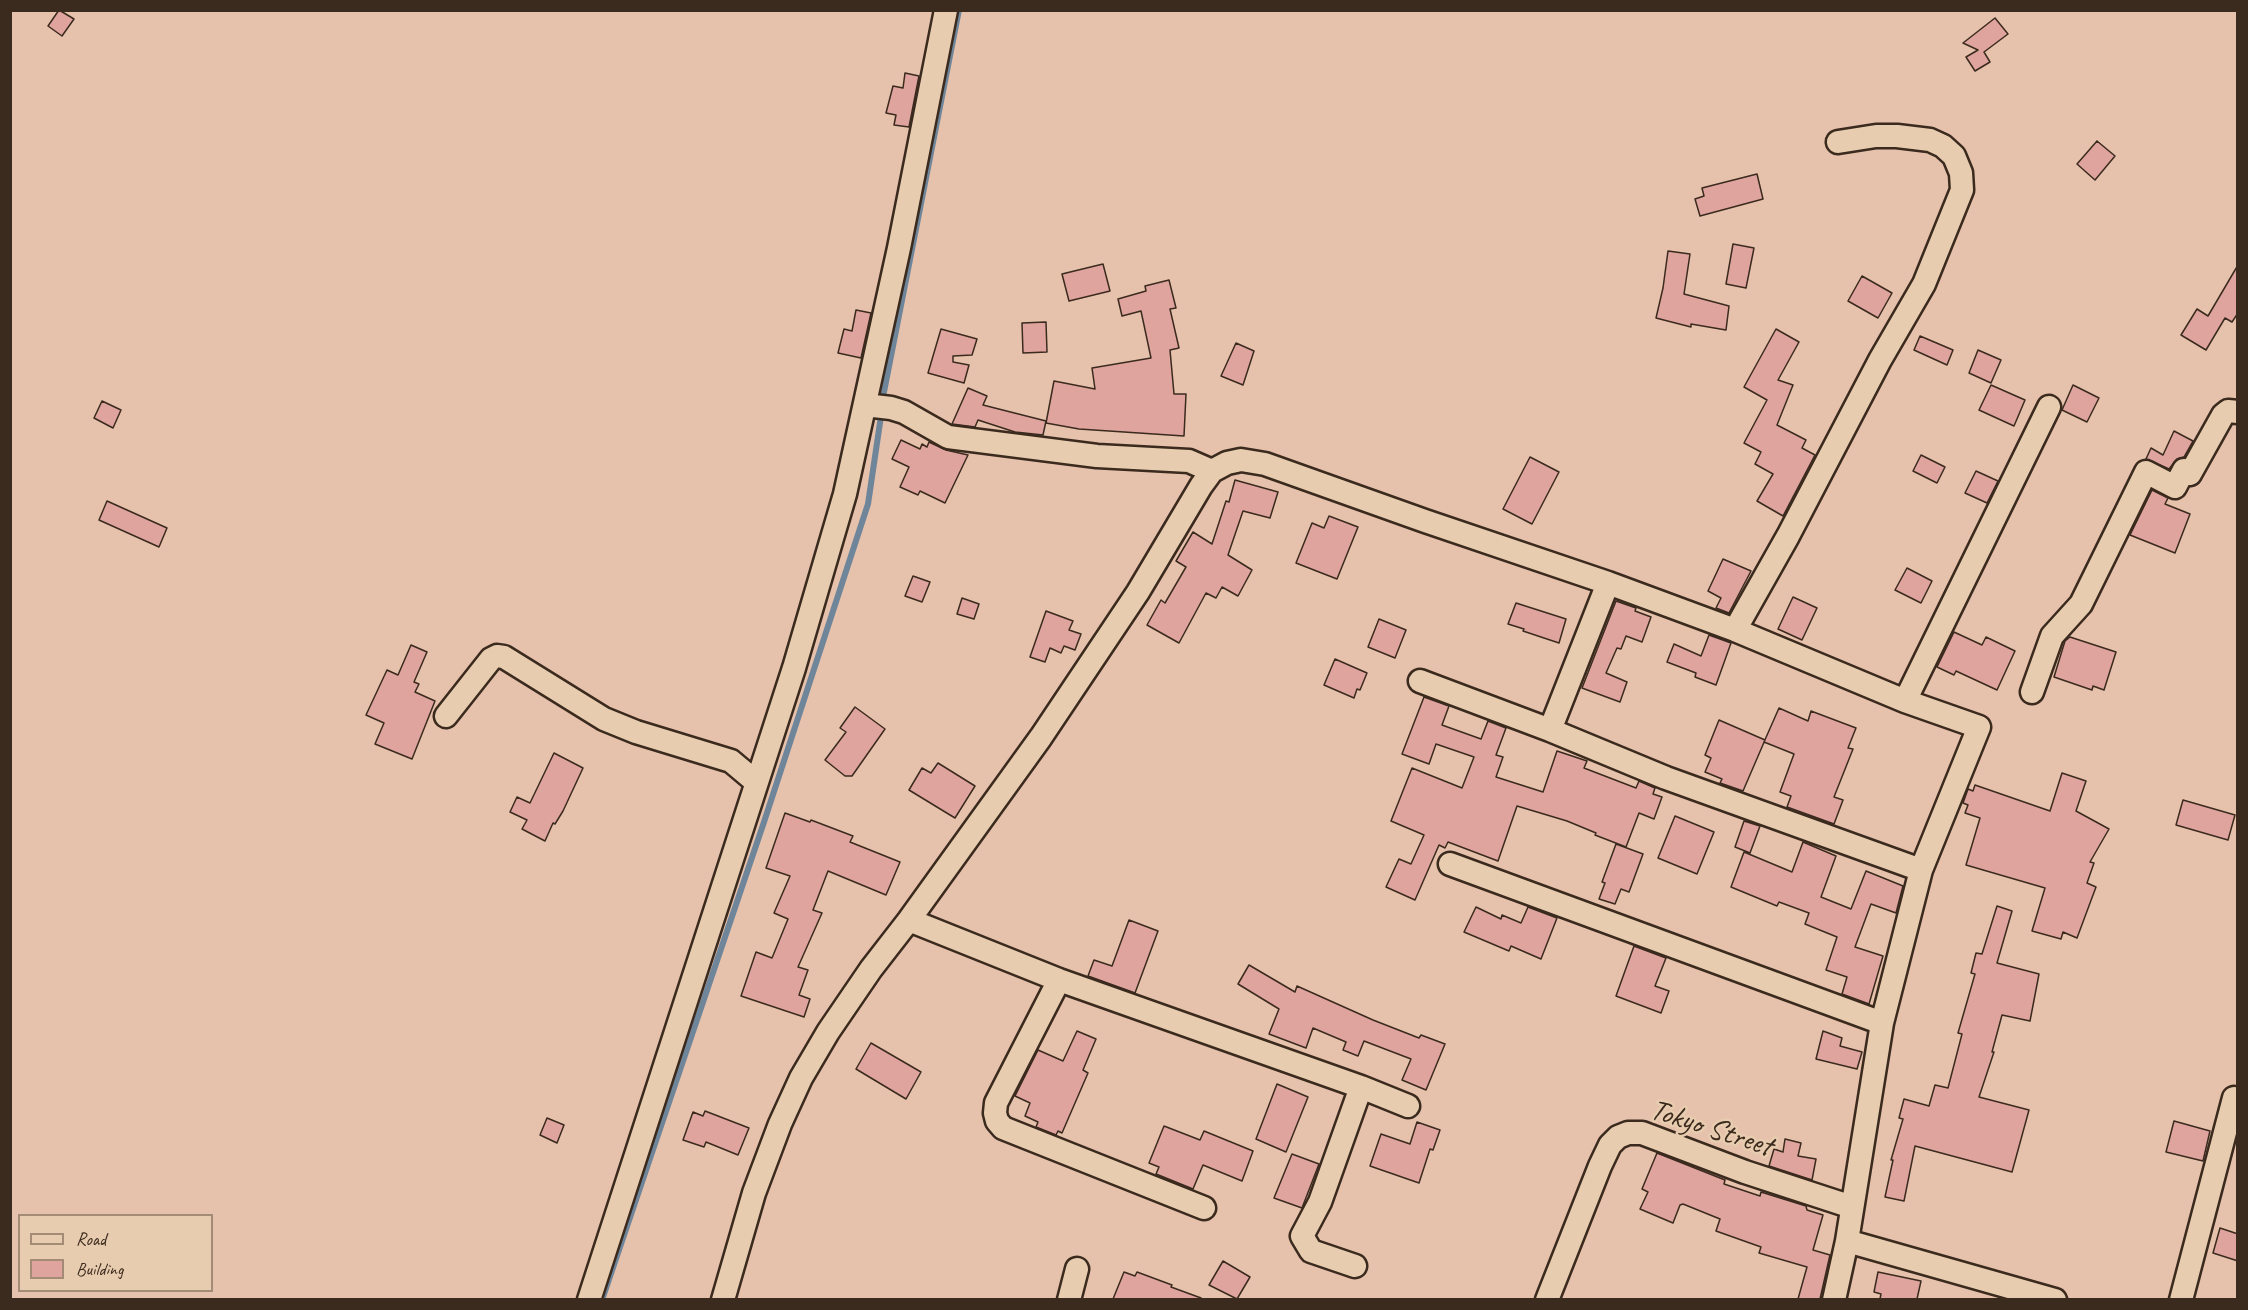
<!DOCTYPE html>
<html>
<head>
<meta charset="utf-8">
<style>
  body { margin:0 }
  #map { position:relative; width:2248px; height:1310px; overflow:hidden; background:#e6c1ab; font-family:Caveat,sans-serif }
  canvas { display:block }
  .frame { position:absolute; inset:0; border:12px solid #3b2a1e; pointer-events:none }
  .legend { position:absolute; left:18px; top:1214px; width:195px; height:78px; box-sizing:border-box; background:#e8ccaf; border:2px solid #a38b75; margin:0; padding:8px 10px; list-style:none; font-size:18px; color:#3b2a1e }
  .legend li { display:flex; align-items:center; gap:12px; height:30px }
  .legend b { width:30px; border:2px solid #a38b75 }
</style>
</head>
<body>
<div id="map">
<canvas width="2248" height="1310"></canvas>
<div class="frame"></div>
<ul class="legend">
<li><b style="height:8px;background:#e8ccaf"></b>Road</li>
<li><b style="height:16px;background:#dfa49e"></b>Building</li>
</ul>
</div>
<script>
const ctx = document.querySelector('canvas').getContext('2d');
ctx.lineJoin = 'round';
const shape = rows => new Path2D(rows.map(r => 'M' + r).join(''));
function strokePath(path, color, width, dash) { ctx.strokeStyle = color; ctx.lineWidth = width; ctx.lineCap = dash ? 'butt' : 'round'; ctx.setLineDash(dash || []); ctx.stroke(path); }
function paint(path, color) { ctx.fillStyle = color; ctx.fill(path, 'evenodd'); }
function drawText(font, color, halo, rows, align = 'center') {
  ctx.font = font + ' Caveat,sans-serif'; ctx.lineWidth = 5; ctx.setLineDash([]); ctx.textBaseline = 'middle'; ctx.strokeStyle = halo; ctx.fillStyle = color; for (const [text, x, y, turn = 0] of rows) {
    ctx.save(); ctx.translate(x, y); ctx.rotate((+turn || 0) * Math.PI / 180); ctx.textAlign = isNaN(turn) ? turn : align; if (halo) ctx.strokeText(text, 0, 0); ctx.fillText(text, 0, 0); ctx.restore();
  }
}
strokePath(shape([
  [883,397,959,10],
  [602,1300,764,822,868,504,881,416]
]), '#6f859a', 6);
const building = shape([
  [59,10,74,19,62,36,48,26,59,10],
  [1995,18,2008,34,1984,52,1990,62,1975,71,1966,57,1978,50,1963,43,1995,18],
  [905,73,919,76,909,127,894,125,896,115,886,113,893,86,903,88,905,73],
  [2097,141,2115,156,2095,180,2077,164,2097,141],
  [1757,174,1763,199,1700,216,1695,199,1704,196,1702,188,1757,174],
  [1733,244,1754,248,1746,288,1726,284,1733,244],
  [1668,251,1690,254,1684,294,1729,306,1726,330,1691,324,1691,327,1656,318,1663,288,1668,251],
  [1103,264,1110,291,1069,301,1062,274,1103,264],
  [2238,265,2238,313,2232,322,2225,318,2206,350,2181,335,2197,309,2208,316,2238,265],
  [1862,276,1892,293,1878,318,1848,301,1862,276],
  [1169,280,1176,308,1170,309,1179,348,1170,350,1174,394,1186,394,1184,436,1079,429,1046,423,1054,381,1095,389,1092,368,1151,358,1141,311,1122,316,1118,299,1146,291,1145,286,1169,280],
  [856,310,871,313,861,358,838,353,844,329,852,331,856,310],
  [1046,322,1047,352,1023,353,1022,323,1046,322],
  [941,329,977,339,972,355,953,356,953,362,969,365,964,383,928,373,941,329],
  [1776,329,1799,342,1778,380,1793,385,1777,425,1806,440,1802,448,1815,455,1783,516,1757,501,1773,474,1755,464,1761,452,1744,443,1767,400,1744,387,1776,329],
  [1920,336,1953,350,1947,365,1914,350,1920,336],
  [1236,343,1254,351,1243,385,1221,376,1236,343],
  [1978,350,2001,360,1991,383,1969,373,1978,350],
  [1991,385,2025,400,2014,426,1979,410,1991,385],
  [2073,385,2099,398,2087,422,2062,410,2073,385],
  [968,388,987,396,983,405,1046,421,1043,435,1015,432,978,420,975,427,952,424,968,388],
  [102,401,121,410,113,428,94,418,102,401],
  [2174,431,2193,441,2184,457,2177,459,2169,469,2146,459,2151,448,2163,455,2174,431],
  [901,440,920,449,922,444,927,447,929,442,946,450,968,455,945,503,920,491,918,495,900,487,909,467,892,459,901,440],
  [1921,455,1945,467,1937,483,1913,471,1921,455],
  [1530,457,1559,472,1532,524,1503,509,1530,457],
  [1976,471,1998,481,1987,503,1965,493,1976,471],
  [1235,480,1278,492,1270,518,1243,511,1228,555,1252,570,1238,596,1222,587,1216,598,1206,593,1179,643,1147,625,1161,600,1165,603,1186,567,1176,561,1193,532,1212,544,1226,501,1229,502,1235,480],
  [2152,490,2168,498,2165,504,2190,514,2175,553,2130,535,2152,490],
  [107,501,167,528,159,547,99,520,107,501],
  [1329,516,1358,527,1337,579,1296,563,1312,523,1324,528,1329,516],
  [1723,559,1751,571,1729,613,1716,608,1721,598,1708,591,1723,559],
  [1907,568,1932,581,1921,603,1895,590,1907,568],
  [913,576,930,582,922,602,905,596,913,576],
  [1793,597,1817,608,1802,640,1778,629,1793,597],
  [962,598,979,604,974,619,957,614,962,598],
  [1616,601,1636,608,1635,611,1651,617,1642,642,1626,636,1621,649,1617,648,1606,673,1627,682,1620,702,1582,688,1616,601],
  [1516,603,1566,619,1559,643,1523,631,1524,629,1508,624,1516,603],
  [1046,611,1073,621,1069,630,1081,634,1075,650,1064,646,1061,653,1050,648,1045,662,1030,657,1046,611],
  [1379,619,1406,630,1395,658,1368,647,1379,619],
  [1954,632,1982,645,1986,637,2015,651,1997,690,1956,671,1954,675,1937,667,1954,632],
  [1709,635,1731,643,1716,685,1695,677,1696,673,1667,662,1674,644,1701,656,1709,635],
  [2070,637,2116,652,2104,690,2093,686,2092,690,2054,677,2065,641,2070,637],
  [411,645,427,652,414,682,419,684,415,692,435,701,412,759,375,744,384,723,366,715,387,670,398,675,411,645],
  [1335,659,1367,673,1360,690,1357,689,1354,698,1324,685,1335,659],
  [1424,697,1449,706,1442,725,1481,739,1488,721,1506,728,1496,755,1503,757,1496,777,1543,792,1557,751,1587,761,1584,768,1636,788,1639,781,1655,788,1653,794,1662,797,1654,819,1639,813,1626,847,1595,835,1596,833,1567,821,1517,806,1498,861,1448,842,1445,848,1439,845,1415,900,1386,887,1399,859,1411,864,1424,835,1391,821,1412,768,1462,788,1474,757,1436,744,1429,764,1402,754,1424,697],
  [855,707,885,729,852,776,845,776,825,760,846,732,840,728,855,707],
  [1779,708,1808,721,1811,711,1856,728,1848,748,1853,749,1834,797,1843,800,1834,824,1787,807,1791,796,1780,792,1794,754,1764,742,1779,708],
  [1719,720,1765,740,1743,791,1720,783,1722,779,1705,772,1711,758,1705,755,1719,720],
  [554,753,583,768,563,811,555,824,553,823,545,841,522,829,527,820,510,812,517,797,530,803,554,753],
  [938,763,975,786,955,818,909,790,922,768,931,773,938,763],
  [2062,773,2086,781,2076,811,2109,829,2090,862,2094,863,2087,883,2096,887,2077,938,2063,932,2061,939,2032,931,2045,888,1966,865,1980,818,1965,813,1968,805,1963,803,1968,789,1973,791,1975,785,2050,811,2062,773],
  [2183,800,2235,815,2228,840,2176,825,2183,800],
  [785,813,810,822,811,820,853,836,850,842,900,862,886,895,828,871,813,910,822,913,798,967,808,970,799,995,810,999,804,1017,741,996,756,952,772,958,788,919,774,913,790,876,766,868,785,813],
  [1675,816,1714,832,1697,874,1658,858,1675,816],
  [1744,821,1760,826,1750,853,1735,847,1744,821],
  [1803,842,1836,856,1821,897,1851,909,1866,871,1903,886,1896,913,1871,904,1855,947,1883,956,1869,1004,1842,994,1847,977,1826,970,1837,937,1805,924,1809,913,1779,902,1777,906,1731,887,1744,852,1792,872,1803,842],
  [1616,844,1643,854,1629,892,1621,889,1615,904,1599,899,1605,883,1602,882,1616,844],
  [1997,906,2012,911,1997,963,2039,974,2030,1021,2002,1015,1992,1052,1994,1052,1979,1097,2029,1110,2012,1172,1915,1146,1904,1201,1885,1197,1893,1160,1891,1160,1903,1119,1899,1118,1904,1099,1929,1106,1935,1085,1948,1088,1962,1034,1958,1033,1975,974,1971,973,1976,953,1982,954,1997,906],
  [1476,907,1501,919,1502,915,1521,923,1528,907,1557,918,1541,959,1511,946,1509,951,1464,932,1476,907],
  [1129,920,1158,931,1135,993,1088,976,1094,960,1112,966,1129,920],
  [1634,946,1666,958,1655,986,1669,991,1661,1013,1616,996,1634,946],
  [1249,965,1295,992,1297,986,1373,1020,1419,1038,1421,1035,1445,1044,1426,1090,1402,1080,1411,1059,1364,1041,1358,1056,1343,1050,1346,1042,1313,1028,1306,1048,1269,1034,1279,1009,1238,984,1249,965],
  [1077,1031,1096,1039,1083,1070,1088,1073,1062,1133,1058,1131,1056,1135,1036,1127,1038,1122,1025,1116,1030,1103,1015,1096,1038,1050,1063,1061,1077,1031],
  [1823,1031,1842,1038,1840,1046,1862,1052,1857,1069,1816,1059,1823,1031],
  [871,1043,921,1072,906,1099,856,1069,871,1043],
  [1277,1084,1308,1097,1286,1152,1256,1139,1277,1084],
  [705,1111,749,1128,738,1155,706,1142,704,1147,683,1140,693,1112,703,1116,705,1111],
  [547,1118,564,1125,557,1143,540,1135,547,1118],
  [2174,1121,2210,1131,2203,1161,2166,1152,2174,1121],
  [1417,1122,1440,1130,1433,1150,1430,1149,1419,1183,1370,1166,1381,1134,1410,1144,1417,1122],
  [1164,1126,1200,1140,1204,1131,1253,1151,1242,1181,1203,1165,1193,1189,1156,1174,1159,1167,1149,1163,1164,1126],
  [1785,1139,1801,1143,1798,1156,1816,1159,1812,1180,1769,1166,1774,1149,1783,1152,1785,1139],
  [1657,1153,1725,1180,1724,1184,1760,1196,1761,1192,1806,1206,1807,1210,1823,1215,1813,1250,1830,1255,1820,1299,1798,1299,1807,1267,1759,1253,1761,1247,1716,1231,1720,1219,1683,1204,1680,1205,1673,1223,1640,1209,1648,1192,1642,1189,1657,1153],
  [1292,1154,1319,1164,1302,1208,1274,1198,1292,1154],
  [2220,1228,2238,1234,2238,1261,2213,1253,2220,1228],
  [1223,1261,1250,1277,1237,1299,1209,1285,1223,1261],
  [1124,1272,1135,1276,1137,1272,1172,1285,1171,1287,1201,1298,1200,1299,1113,1299,1124,1272],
  [1878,1272,1921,1281,1917,1299,1880,1299,1881,1294,1874,1292,1878,1272]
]);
paint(building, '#dfa49e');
strokePath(building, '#3b2a1e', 1.5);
const street = shape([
  [865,405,891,408,904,412,948,437,1097,456,1189,461,1212,471],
  [1735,630,1788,536,1880,360,1924,284,1962,190,1961,173,1954,156,1943,146,1930,140,1897,136,1876,136,1838,142],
  [1420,681,1550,730,1666,778,1921,870],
  [2032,692,2052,636,2081,604,2146,472,2175,487,2184,470,2190,474,2223,415,2228,411,2238,412],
  [1905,701,2049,407],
  [446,716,491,659,497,656,504,657,604,719,636,732,731,761,756,782],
  [1550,730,1608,583],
  [1450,864,1882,1023],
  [909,920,1059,980,1361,1087,1408,1106],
  [1059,980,996,1103,995,1113,997,1121,1003,1128,1204,1208],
  [1847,1241,2055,1300],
  [1355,1266,1311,1251,1302,1236,1320,1202,1361,1087],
  [589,1300,794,668,845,494,899,248,946,10],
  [723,1300,754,1193,780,1124,801,1078,828,1032,871,969,909,920,1041,737,1138,592,1201,486,1212,471,1227,463,1241,460,1265,464,1425,521,1608,583,1735,630,1905,701,1979,727,1921,870,1882,1023,1847,1241,1834,1300],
  [1069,1300,1077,1269],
  [1547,1300,1600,1166,1610,1145,1618,1137,1628,1133,1642,1133,1745,1172,1852,1207],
  [2181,1300,2234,1098,2238,1099]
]);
strokePath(street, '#3b2a1e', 27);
strokePath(street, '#e8ccaf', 22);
drawText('30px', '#3b2a1e', '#e8ccaf', [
  ["Tokyo Street",1711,1129,18]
]);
</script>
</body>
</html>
